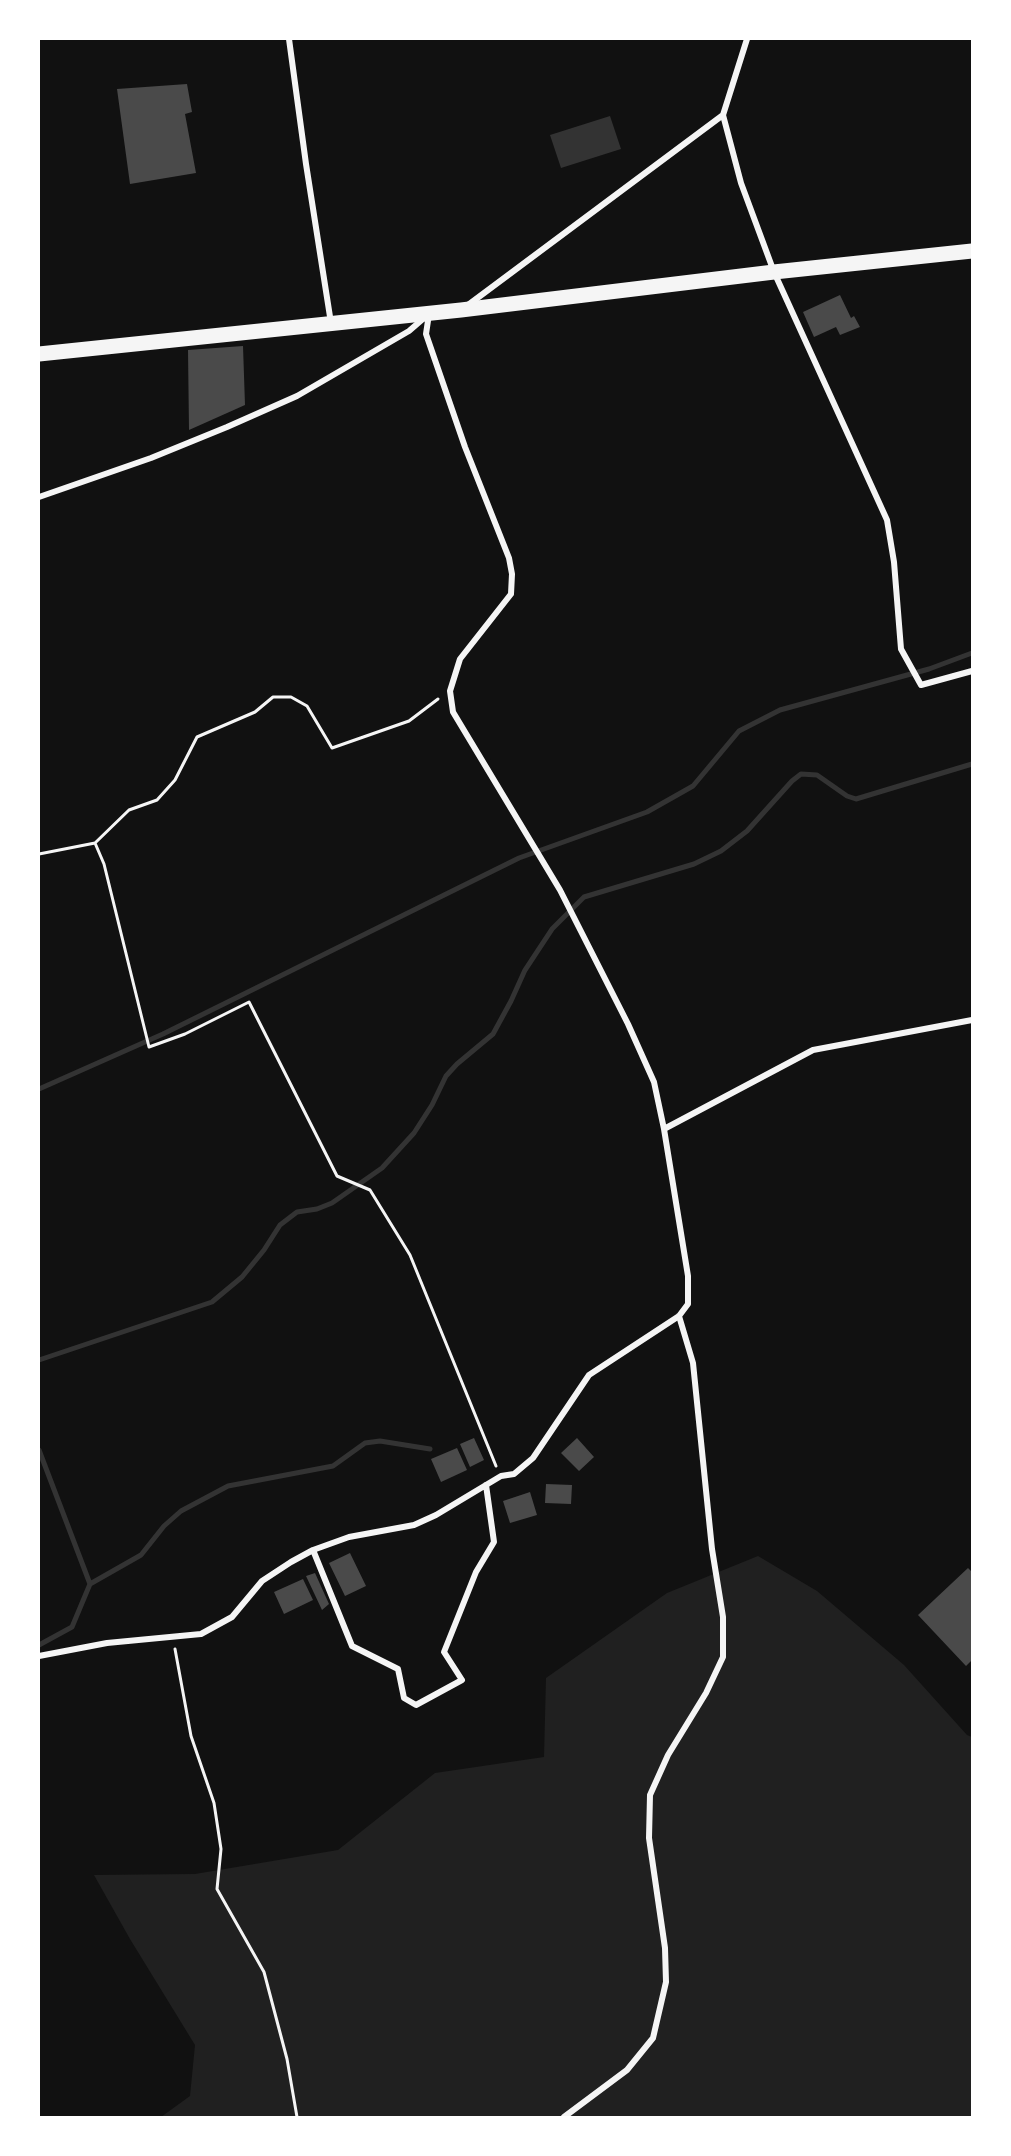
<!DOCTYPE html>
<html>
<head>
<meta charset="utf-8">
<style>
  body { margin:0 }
  #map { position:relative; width:1011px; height:2156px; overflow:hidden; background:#111; font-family:Mulish,sans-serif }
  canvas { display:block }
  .frame { position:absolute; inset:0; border:40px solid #fff; pointer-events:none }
</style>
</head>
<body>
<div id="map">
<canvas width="1011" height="2156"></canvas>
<div class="frame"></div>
</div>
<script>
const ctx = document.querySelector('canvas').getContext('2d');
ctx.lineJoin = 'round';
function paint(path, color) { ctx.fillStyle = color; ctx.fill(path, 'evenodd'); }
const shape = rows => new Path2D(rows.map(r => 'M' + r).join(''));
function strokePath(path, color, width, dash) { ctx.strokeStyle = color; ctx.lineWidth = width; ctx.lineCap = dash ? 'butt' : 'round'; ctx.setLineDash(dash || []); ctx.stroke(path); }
paint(shape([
  [758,1556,817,1591,904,1665,967,1735,972,1737,972,2117,161,2117,190,2096,195,2045,130,1939,94,1875,195,1874,338,1850,435,1773,544,1757,546,1678,667,1593]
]), '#202020');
paint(shape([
  [610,116,621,149,561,168,550,135]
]), '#333');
strokePath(shape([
  [39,1089,163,1034,519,858,647,812,693,786,739,731,780,710,929,669,972,653],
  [39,1360,212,1302,242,1277,264,1250,280,1225,297,1212,317,1209,332,1203,382,1168,414,1133,432,1105,446,1076,457,1064,493,1034,511,1001,525,970,552,929,584,897,694,864,721,851,747,831,792,781,801,774,817,775,847,796,856,799,972,764],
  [39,1450,90,1584],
  [39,1645,72,1627,90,1584,141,1555,164,1526,181,1511,228,1486,333,1466,365,1443,380,1441,430,1449]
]), '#333', 5);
paint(shape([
  [187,84,192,112,185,114,196,173,130,184,117,89],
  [840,295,851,318,854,316,860,327,840,335,836,327,814,337,803,312],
  [243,346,245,405,189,430,188,350],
  [474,1438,484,1460,470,1467,460,1444],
  [577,1438,594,1457,579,1471,561,1453],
  [457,1448,467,1470,441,1482,431,1459],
  [546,1484,572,1485,571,1504,545,1503],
  [530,1492,537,1515,510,1523,503,1501],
  [350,1553,366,1586,345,1596,329,1563],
  [968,1568,972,1572,972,1660,966,1666,918,1615],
  [315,1573,329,1604,322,1610,306,1576],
  [303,1579,313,1600,284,1614,274,1592]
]), '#4a4a4a');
strokePath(shape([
  [95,843,104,864,149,1047,185,1034,249,1002,337,1176,370,1190,410,1255,496,1466],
  [39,854,95,843,129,810,157,800,175,780,197,737,255,712,273,697,291,697,307,706,332,748,409,721,438,699],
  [175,1649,191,1736,214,1803,221,1849,217,1889,264,1972,287,2059,297,2117]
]), '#f5f5f5', 3);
strokePath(shape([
  [289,39,306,164,331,323],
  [747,39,723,115,741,183,774,272,887,520,894,562,901,649,921,685,972,671],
  [468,305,723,115],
  [39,497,151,458,227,427,297,396,409,331,424,318],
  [664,1129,813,1050,972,1020],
  [313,1550,352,1646,398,1669,404,1698,416,1705,462,1680,444,1652,476,1572,494,1542,486,1485],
  [39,1656,107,1643,201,1634,232,1617,262,1581,291,1562,313,1550,349,1537,414,1525,436,1515,501,1476,514,1474,533,1458,589,1375,679,1316,688,1304,688,1276,664,1129,654,1082,628,1024,560,890,453,712,450,691,460,659,511,594,512,574,509,558,465,447,426,334,429,314],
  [564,2117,627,2070,653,2038,666,1982,665,1948,649,1838,650,1795,668,1755,706,1693,723,1657,723,1617,712,1549,693,1363,679,1316]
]), '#f5f5f5', 6);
strokePath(shape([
  [39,354,461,310,774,272,972,251]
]), '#f5f5f5', 15);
</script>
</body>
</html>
